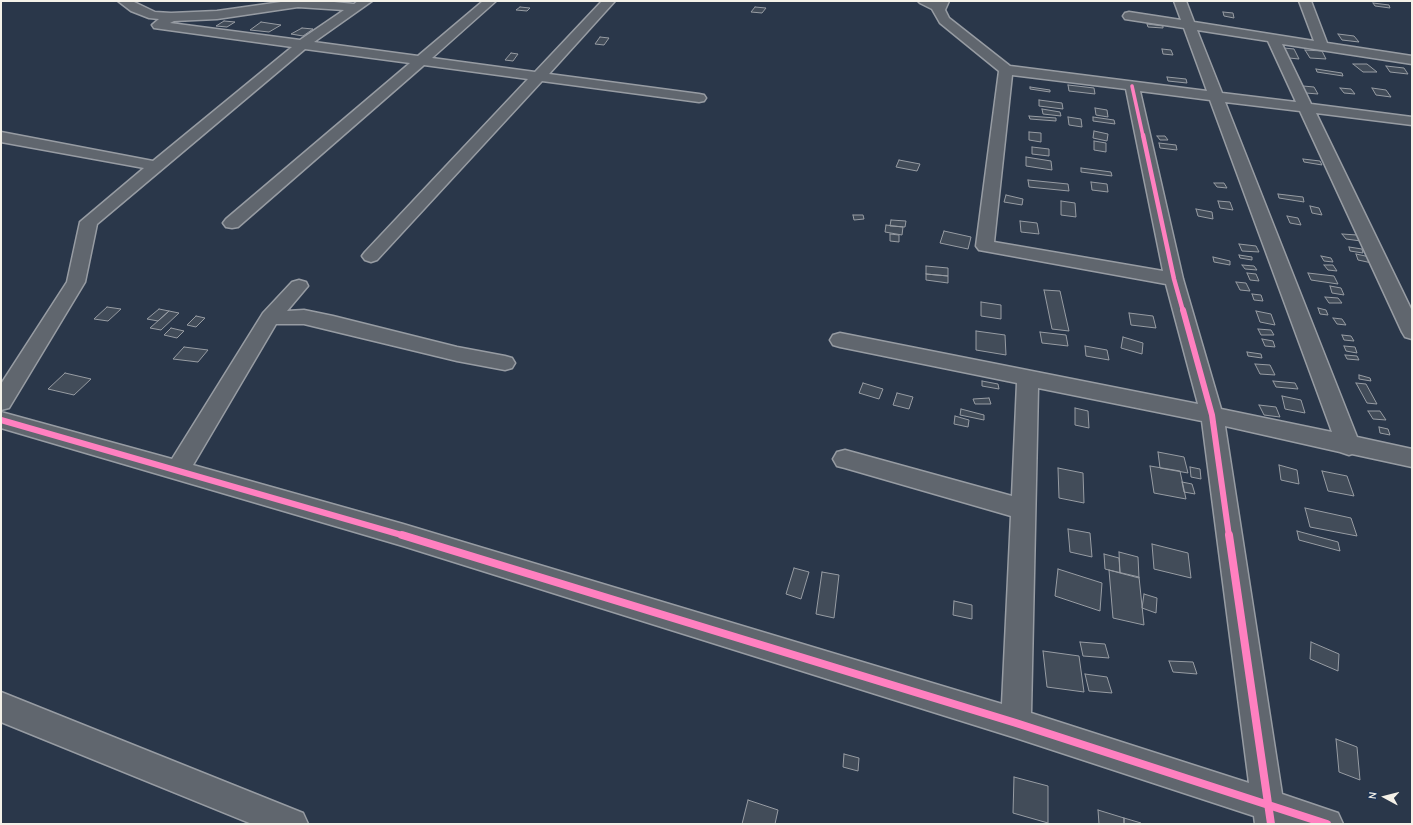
<!DOCTYPE html>
<html>
<head>
<meta charset="utf-8">
<style>
  body { margin:0 }
  #map { position:relative; width:1413px; height:825px; overflow:hidden; background:#2a374a; font-family:"Comic Neue",sans-serif }
  canvas { display:block }
  .frame { position:absolute; inset:0; border:2px solid #f4f1e8; pointer-events:none }
  .north { position:absolute; left:1365px; top:777px; width:40px; height:40px; -webkit-text-stroke:3px #1d3557; paint-order:stroke; rotate:277deg; font-size:11px; font-weight:700; line-height:16px; text-align:center; color:#f4f1e8 }
  .north::after { content:''; display:block; margin:auto; width:14px; height:18px; background:#f4f1e8; clip-path:polygon(50% 0,100% 100%,50% 72%,0 100%) }
</style>
</head>
<body>
<div id="map">
<canvas width="1413" height="825"></canvas>
<div class="frame"></div>
<div class="north">N</div>
</div>
<script>
const ctx = document.querySelector('canvas').getContext('2d');
ctx.lineJoin = 'round';
function paint(path, color) { ctx.fillStyle = color; ctx.fill(path, 'evenodd'); }
const shape = rows => new Path2D(rows.map(r => 'M' + r).join(''));
function strokePath(path, color, width, dash) { ctx.strokeStyle = color; ctx.lineWidth = width; ctx.lineCap = dash ? 'butt' : 'round'; ctx.setLineDash(dash || []); ctx.stroke(path); }
const building = shape([
  [1373,3,1389,5,1390,8,1375,6,1373,3],
  [520,7,530,8,527,11,516,10,520,7],
  [755,7,766,8,762,13,751,12,755,7],
  [1223,12,1233,13,1234,18,1224,16,1223,12],
  [224,21,235,22,227,27,216,26,224,21],
  [261,22,281,25,269,32,250,30,261,22],
  [1147,24,1163,26,1163,28,1148,27,1147,24],
  [302,28,313,29,303,36,291,34,302,28],
  [1338,34,1354,36,1359,42,1342,40,1338,34],
  [600,37,609,38,604,45,595,44,600,37],
  [1284,48,1294,49,1299,59,1289,58,1284,48],
  [1162,49,1171,50,1173,55,1163,54,1162,49],
  [1305,50,1322,51,1326,59,1310,58,1305,50],
  [511,53,518,54,513,61,505,60,511,53],
  [1353,64,1367,64,1377,72,1363,72,1353,64],
  [1386,66,1404,68,1408,74,1390,72,1386,66],
  [1316,69,1342,73,1343,76,1317,72,1316,69],
  [1167,77,1186,79,1187,83,1168,81,1167,77],
  [1068,85,1094,88,1095,94,1069,91,1068,85],
  [1303,86,1314,87,1318,94,1306,93,1303,86],
  [1030,87,1050,90,1050,92,1030,89,1030,87],
  [1340,88,1351,89,1355,94,1344,93,1340,88],
  [1372,88,1386,90,1391,97,1376,95,1372,88],
  [1039,100,1062,103,1063,109,1039,106,1039,100],
  [1095,108,1107,110,1108,117,1096,115,1095,108],
  [1042,109,1060,112,1061,116,1043,114,1042,109],
  [1029,116,1056,118,1056,121,1030,119,1029,116],
  [1068,117,1081,119,1082,127,1069,125,1068,117],
  [1093,117,1114,120,1115,124,1093,121,1093,117],
  [1094,131,1108,134,1107,141,1093,138,1094,131],
  [1029,132,1041,133,1041,142,1029,140,1029,132],
  [1157,136,1165,136,1168,140,1160,140,1157,136],
  [1094,141,1106,143,1106,152,1094,150,1094,141],
  [1159,143,1176,145,1177,150,1160,148,1159,143],
  [1032,147,1049,149,1049,156,1032,154,1032,147],
  [1026,157,1051,161,1052,170,1026,166,1026,157],
  [1303,159,1320,161,1322,165,1304,162,1303,159],
  [899,160,920,164,917,171,896,167,899,160],
  [1081,168,1111,172,1112,176,1081,172,1081,168],
  [1028,180,1068,184,1069,191,1029,187,1028,180],
  [1091,182,1107,184,1108,192,1092,190,1091,182],
  [1214,183,1224,183,1227,188,1217,187,1214,183],
  [1278,194,1303,197,1304,202,1279,198,1278,194],
  [1006,195,1023,199,1022,205,1004,202,1006,195],
  [1061,201,1075,203,1076,217,1061,215,1061,201],
  [1218,201,1230,202,1233,210,1220,208,1218,201],
  [1310,206,1319,208,1322,215,1312,213,1310,206],
  [1196,209,1212,212,1213,219,1198,216,1196,209],
  [853,215,863,215,864,219,854,220,853,215],
  [1287,216,1298,218,1301,225,1290,223,1287,216],
  [891,220,906,221,905,227,890,226,891,220],
  [1020,221,1037,223,1039,234,1021,232,1020,221],
  [886,225,903,227,902,235,885,232,886,225],
  [944,231,971,237,968,249,940,243,944,231],
  [890,234,899,235,899,242,890,241,890,234],
  [1342,234,1357,235,1361,241,1346,239,1342,234],
  [1239,244,1256,246,1259,252,1242,251,1239,244],
  [1349,247,1362,249,1363,253,1350,251,1349,247],
  [1356,254,1370,257,1372,263,1358,260,1356,254],
  [1239,255,1252,257,1252,260,1240,258,1239,255],
  [1321,256,1331,258,1333,262,1324,261,1321,256],
  [1213,257,1230,261,1230,265,1214,262,1213,257],
  [1242,265,1254,266,1257,270,1245,269,1242,265],
  [1324,265,1333,265,1337,271,1328,270,1324,265],
  [926,266,948,268,948,276,926,274,926,266],
  [1247,273,1256,274,1259,281,1250,280,1247,273],
  [1308,273,1334,276,1338,284,1311,280,1308,273],
  [926,274,948,276,948,283,926,280,926,274],
  [1236,282,1246,283,1250,291,1240,290,1236,282],
  [1330,286,1341,288,1344,295,1332,293,1330,286],
  [1044,290,1060,291,1069,331,1052,329,1044,290],
  [1252,294,1261,295,1263,301,1254,300,1252,294],
  [1325,297,1338,298,1342,303,1329,303,1325,297],
  [981,302,1001,305,1001,319,981,316,981,302],
  [107,307,121,309,108,321,94,319,107,307],
  [1318,308,1326,310,1328,315,1320,314,1318,308],
  [159,309,169,311,158,321,147,319,159,309],
  [169,311,179,313,161,330,150,328,169,311],
  [1256,311,1271,314,1275,325,1260,322,1256,311],
  [1129,313,1153,316,1156,328,1131,325,1129,313],
  [196,316,205,318,196,327,187,325,196,316],
  [1333,318,1342,319,1346,325,1337,324,1333,318],
  [171,328,184,331,177,338,164,335,171,328],
  [1258,329,1271,330,1274,335,1261,335,1258,329],
  [976,331,1005,335,1006,355,976,350,976,331],
  [1040,332,1066,335,1068,346,1042,343,1040,332],
  [1342,335,1351,336,1354,341,1344,340,1342,335],
  [1123,337,1143,343,1142,354,1121,348,1123,337],
  [1262,339,1273,341,1275,347,1265,346,1262,339],
  [1085,346,1107,350,1109,360,1086,356,1085,346],
  [1344,346,1355,347,1357,353,1346,351,1344,346],
  [184,347,208,350,198,362,173,359,184,347],
  [1247,352,1261,354,1262,358,1248,356,1247,352],
  [1345,355,1357,356,1359,360,1347,359,1345,355],
  [1255,364,1270,365,1275,375,1260,374,1255,364],
  [65,373,91,379,74,395,48,389,65,373],
  [1359,375,1370,378,1371,381,1359,379,1359,375],
  [982,381,998,384,999,389,982,386,982,381],
  [1273,381,1295,383,1298,389,1276,387,1273,381],
  [863,383,883,389,879,399,859,393,863,383],
  [1356,383,1366,384,1377,404,1367,403,1356,383],
  [897,393,913,397,909,409,893,405,897,393],
  [1282,396,1301,400,1305,413,1285,409,1282,396],
  [989,398,991,404,975,404,973,399,989,398],
  [1259,405,1276,407,1280,417,1264,415,1259,405],
  [1075,408,1088,411,1089,428,1075,425,1075,408],
  [961,409,984,415,984,420,960,415,961,409],
  [1368,411,1380,411,1386,420,1373,419,1368,411],
  [955,416,969,420,968,427,954,424,955,416],
  [1379,427,1388,429,1390,435,1380,433,1379,427],
  [1158,452,1184,457,1188,473,1160,468,1158,452],
  [1279,465,1297,470,1299,484,1281,480,1279,465],
  [1150,466,1180,471,1186,499,1154,493,1150,466],
  [1190,467,1200,469,1201,479,1191,477,1190,467],
  [1058,468,1083,473,1084,503,1059,498,1058,468],
  [1322,471,1347,476,1354,496,1328,491,1322,471],
  [1182,482,1192,484,1195,494,1184,492,1182,482],
  [1305,508,1351,518,1357,536,1310,527,1305,508],
  [1068,529,1090,533,1092,557,1070,552,1068,529],
  [1297,531,1338,542,1340,551,1299,540,1297,531],
  [1152,544,1188,553,1191,578,1154,569,1152,544],
  [1119,552,1138,557,1139,578,1120,573,1119,552],
  [1104,554,1119,558,1120,573,1105,569,1104,554],
  [794,568,809,572,801,599,786,594,794,568],
  [1058,569,1102,583,1100,611,1055,596,1058,569],
  [1109,570,1139,577,1144,625,1113,618,1109,570],
  [822,572,839,575,834,618,816,614,822,572],
  [1144,594,1157,598,1156,613,1142,608,1144,594],
  [954,601,972,605,972,619,953,615,954,601],
  [1080,642,1105,644,1109,658,1083,656,1080,642],
  [1311,642,1339,654,1338,671,1310,659,1311,642],
  [1043,651,1079,656,1084,692,1047,687,1043,651],
  [1169,661,1193,662,1197,674,1173,672,1169,661],
  [1085,674,1107,677,1112,693,1089,691,1085,674],
  [1336,739,1357,747,1360,780,1339,772,1336,739],
  [844,754,859,758,858,771,843,767,844,754],
  [1014,777,1048,786,1048,823,1013,813,1014,777],
  [748,800,778,810,775,824,742,824,748,800],
  [1098,810,1124,818,1124,824,1099,824,1098,810],
  [1124,818,1141,823,1141,824,1124,824,1124,818]
]);
paint(building, '#424c59');
strokePath(building, '#979ca3', 1);
const minor = shape([
  [118,1,132,1,155,12,171,13,217,11,288,1,324,1,354,4,358,1,372,1,314,42,418,56,483,1,496,1,432,58,535,72,602,1,615,1,549,74,699,94,704,95,706,98,704,101,699,102,542,81,377,260,371,262,365,260,362,256,365,252,528,79,424,65,238,227,232,228,226,227,223,223,226,219,410,63,305,49,97,224,85,282,9,408,1,410,1,384,67,282,80,222,144,168,1,142,1,132,153,161,292,47,154,28,152,25,159,19,149,18,131,11,118,1],
  [298,7,344,10,300,40,170,23,174,21,217,19,298,7],
  [918,1,949,1,945,10,949,18,1010,66,1207,91,1184,28,1125,19,1123,16,1125,13,1129,12,1181,20,1174,1,1186,1,1194,22,1314,41,1299,1,1311,1,1327,43,1412,56,1412,64,1282,44,1311,104,1412,117,1412,125,1316,113,1412,311,1412,339,1405,337,1402,332,1300,111,1225,102,1357,437,1412,449,1412,467,1352,454,1349,455,1340,452,1225,426,1282,794,1338,813,1343,824,1255,824,1254,816,1016,738,403,546,1,428,1,412,172,459,263,313,292,282,299,280,306,282,308,286,287,311,304,310,333,316,457,347,505,356,512,358,515,363,512,368,505,370,457,361,304,324,276,324,193,465,403,524,1002,704,1011,516,845,468,837,466,833,459,837,452,845,450,1012,496,1017,383,840,347,833,345,830,340,833,335,840,333,1198,404,1166,284,979,250,976,246,999,71,940,23,932,9,920,3,918,1],
  [1197,30,1268,41,1296,102,1222,93,1197,30],
  [1012,75,1126,89,1163,271,994,242,1012,75],
  [1140,91,1210,100,1332,432,1221,409,1183,279,1140,91],
  [1038,388,1202,421,1249,783,1031,713,1038,388],
  [1,692,303,813,308,824,252,824,1,722,1,692]
]);
strokePath(minor, '#979ca3', 3);
paint(minor, '#60666e');
strokePath(shape([
  [1132,86,1143,136]
]), '#ff80c0', 3.5);
strokePath(shape([
  [1143,135,1174,279,1183,311]
]), '#ff80c0', 4.5);
strokePath(shape([
  [1183,310,1212,415,1229,536],
  [1,420,405,536]
]), '#ff80c0', 6);
strokePath(shape([
  [402,535,1016,723,1327,824],
  [1229,535,1271,824]
]), '#ff80c0', 8);
</script>
</body>
</html>
